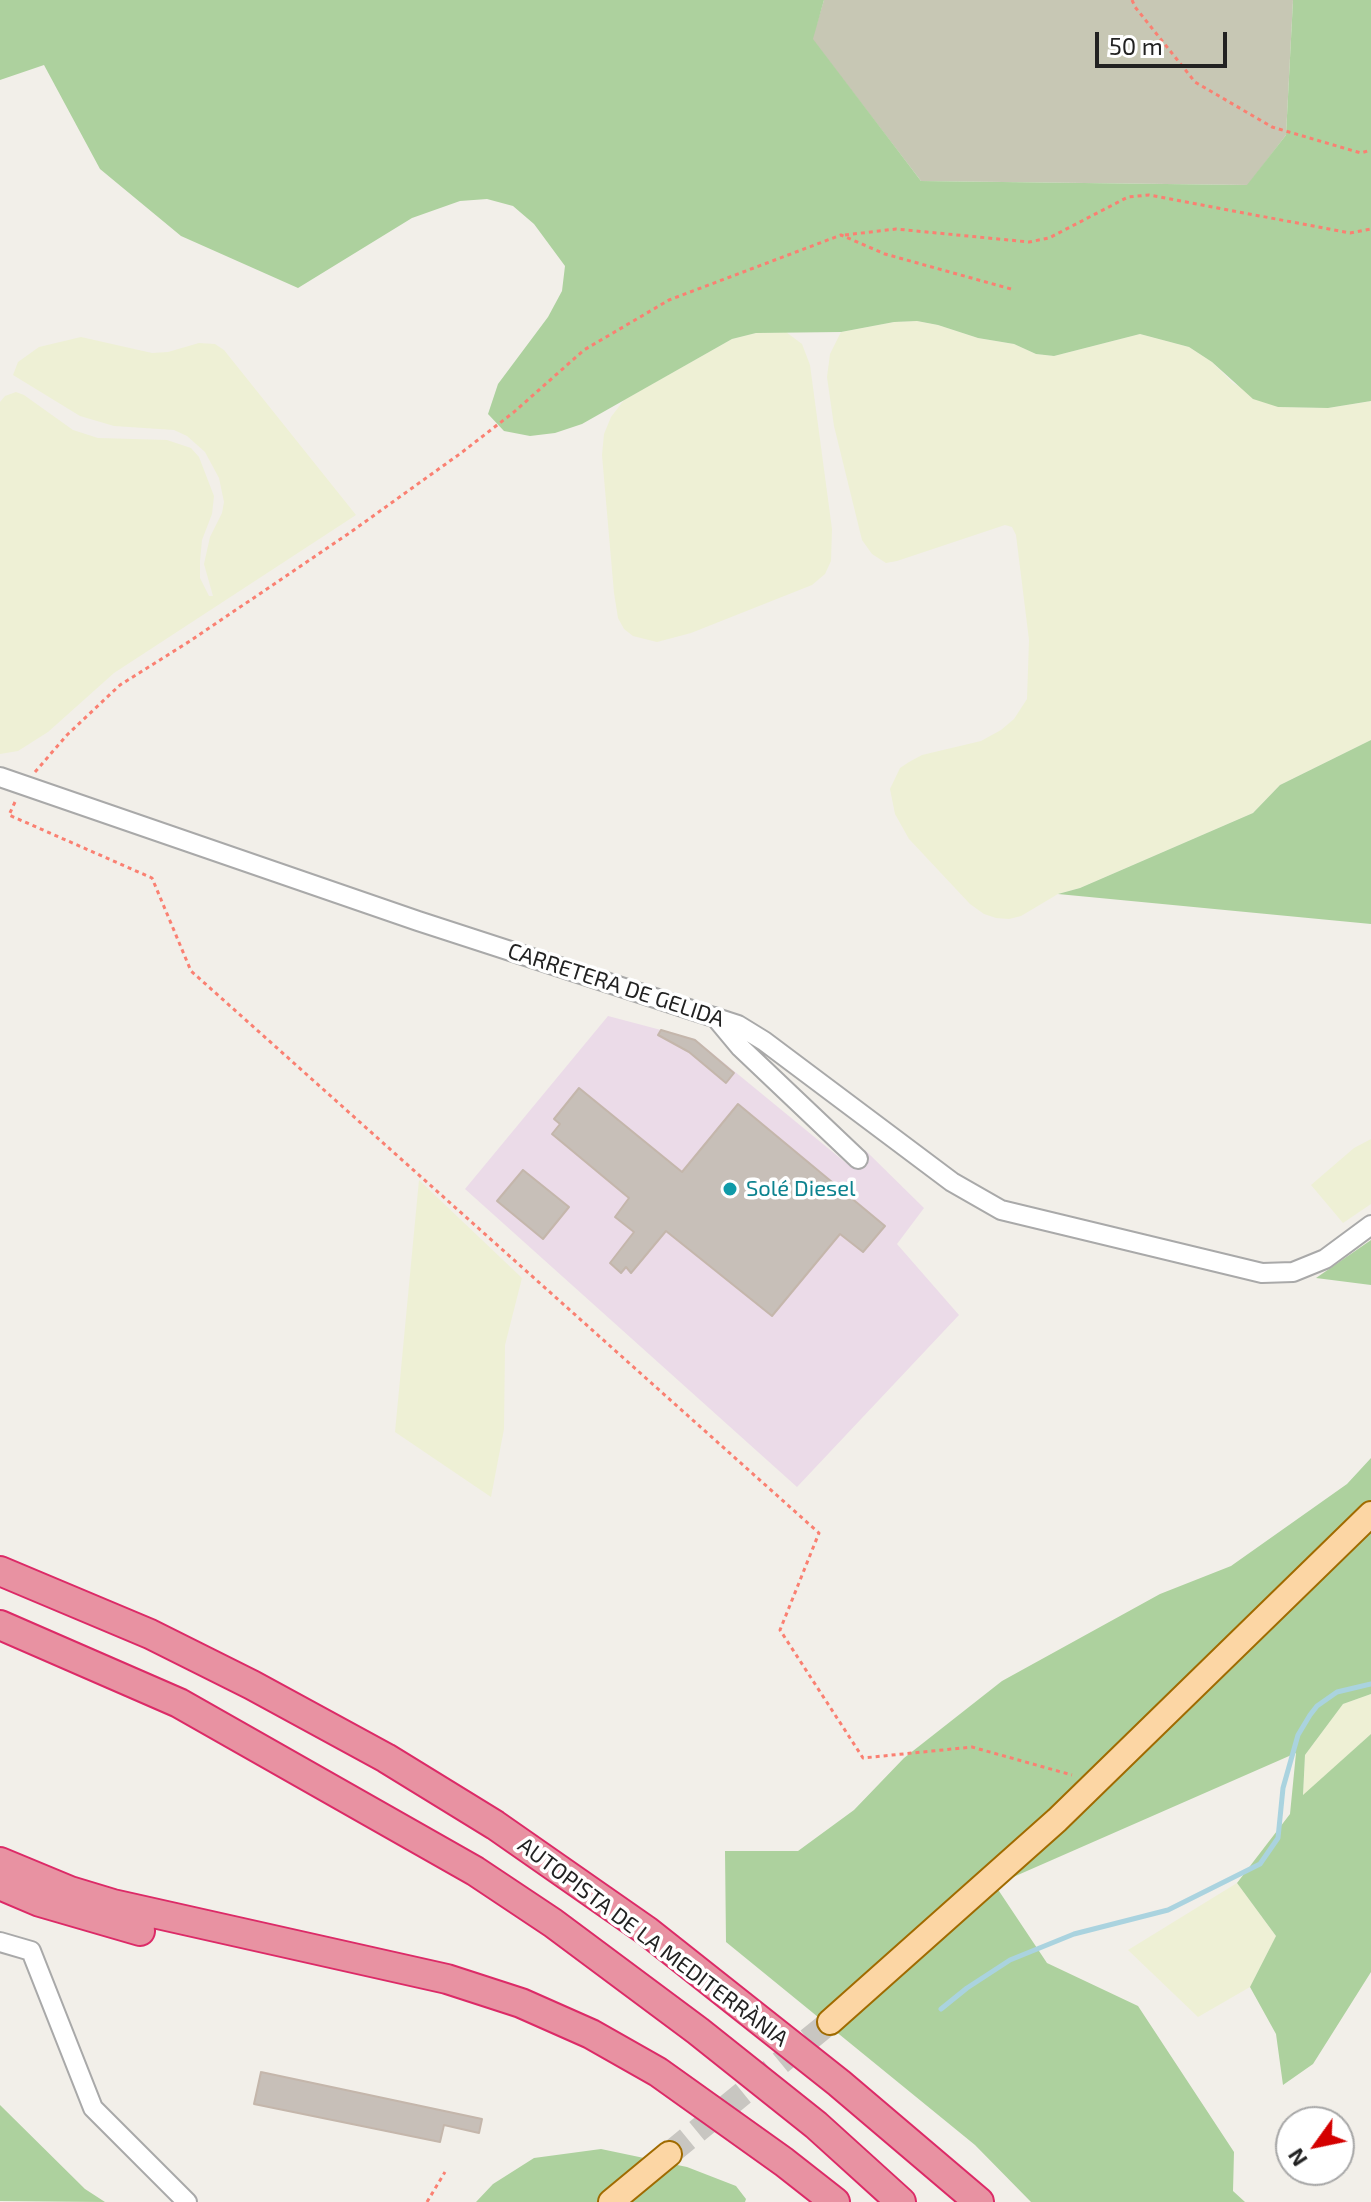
<!DOCTYPE html>
<html>
<head>
<meta charset="utf-8">
<style>
  body { margin:0 }
  #map { position:relative; width:1371px; height:2202px; overflow:hidden; background:#f2efe9; font-family:"Exo 2",sans-serif }
  canvas { display:block }
  .north { position:absolute; left:1275px; top:2106px; width:80px; height:80px; box-sizing:border-box; background:#fff; border:2px solid #a7a7a7; border-radius:50%; rotate:237deg; font-size:22px; font-weight:700; line-height:32px; text-align:center; color:#222 }
  .north::after { content:''; display:block; margin:auto; width:28px; height:36px; background:#d40000; clip-path:polygon(50% 0,100% 100%,50% 72%,0 100%) }
  .scale { position:absolute; left:1095px; top:32px; width:132px; height:36px; box-sizing:border-box; border:4px solid #222; border-top:0; padding-left:10px; font-size:24px; line-height:28px; white-space:nowrap; color:#222; -webkit-text-stroke:6px #fff; paint-order:stroke }
</style>
</head>
<body>
<div id="map">
<canvas width="1371" height="2202"></canvas>
<div class="north">N</div>
<div class="scale">50 m</div>
</div>
<script>
const ctx = document.querySelector('canvas').getContext('2d');
ctx.lineJoin = 'round';
function paint(path, color) { ctx.fillStyle = color; ctx.fill(path, 'evenodd'); }
const shape = rows => new Path2D(rows.map(r => 'M' + r).join(''));
function strokePath(path, color, width, dash) { ctx.strokeStyle = color; ctx.lineWidth = width; ctx.lineCap = dash ? 'butt' : 'round'; ctx.setLineDash(dash || []); ctx.stroke(path); }
function drawText(font, color, halo, rows, align = 'center') {
  ctx.font = font + ' "Exo 2",sans-serif'; ctx.lineWidth = 7; ctx.setLineDash([]); ctx.textBaseline = 'middle'; ctx.strokeStyle = halo; ctx.fillStyle = color; for (const [text, x, y, turn = 0] of rows) {
    ctx.save(); ctx.translate(x, y); ctx.rotate((+turn || 0) * Math.PI / 180); ctx.textAlign = isNaN(turn) ? turn : align; if (halo) ctx.strokeText(text, 0, 0); ctx.fillText(text, 0, 0); ctx.restore();
  }
}
paint(shape([
  [608,1016,695,1039,851,1167,865,1150,924,1208,897,1244,959,1315,797,1487,465,1189]
]), '#ebdbe8');
paint(shape([
  [824,0,1293,0,1286,135,1248,185,921,181,812,39]
]), '#c7c7b4');
paint(shape([
  [917,321,938,325,978,338,1014,344,1036,354,1054,356,1140,334,1189,347,1212,362,1233,383,1278,407,1328,408,1371,401,1371,740,1280,785,1253,813,1080,888,1058,894,1021,916,1009,919,996,918,984,914,970,904,909,839,895,814,890,789,900,768,909,762,922,755,981,741,1001,730,1014,719,1027,699,1029,640,1016,535,1012,527,1005,525,897,561,886,563,872,554,862,540,834,426,827,377,830,354,841,332,894,322],
  [786,332,802,344,810,365,832,529,831,561,825,574,812,585,691,633,657,642,633,636,624,629,618,618,614,593,602,455,604,434,611,417,624,400,732,339,756,333],
  [81,337,152,353,168,352,199,343,215,344,224,350,356,515,114,673,48,732,18,751,0,754,0,402,5,396,16,392,24,395,73,430,98,438,167,440,191,448,199,457,214,496,212,514,202,540,200,561,200,578,209,596,213,596,204,564,210,537,222,513,224,502,219,478,205,452,187,436,174,430,114,426,80,416,13,375,18,362,39,347],
  [1371,1139,1371,1204,1343,1223,1311,1185,1354,1148],
  [419,1180,522,1278,505,1345,504,1429,491,1497,395,1432],
  [1371,1694,1371,1734,1303,1796,1305,1755,1343,1704],
  [1237,1883,1276,1936,1250,1987,1198,2017,1128,1950]
]), '#eef0d5');
paint(shape([
  [0,0,824,0,813,39,921,181,1247,185,1286,135,1293,0,1371,0,1371,401,1328,408,1278,407,1253,399,1212,362,1189,347,1140,334,1054,356,1036,354,1014,344,978,338,938,325,917,321,894,322,841,332,756,333,732,339,582,424,555,433,530,436,504,431,488,414,498,384,548,317,562,291,565,266,534,224,513,206,487,199,460,201,412,218,298,288,181,236,100,169,44,65,0,80],
  [1371,740,1371,924,1058,894,1080,888,1253,813,1280,785],
  [1371,1240,1371,1285,1316,1278],
  [1371,1458,1371,1694,1343,1704,1305,1755,1303,1795,1371,1734,1371,1972,1313,2064,1283,2085,1276,2034,1250,1987,1276,1936,1237,1883,1290,1814,1296,1753,995,1885,1047,1963,1138,2006,1234,2152,1233,2191,1245,2202,1031,2202,975,2145,726,1942,725,1851,798,1851,854,1810,904,1758,1002,1681,1160,1594,1231,1566,1347,1484],
  [0,2105,85,2189,105,2202,0,2201],
  [601,2149,687,2167,736,2186,746,2199,745,2202,476,2202,493,2184,534,2158]
]), '#add19e');
strokePath(shape([
  [941,2009,967,1988,1010,1960,1074,1934,1168,1910,1260,1864,1278,1838,1283,1788,1298,1735,1310,1715,1317,1706,1337,1692,1371,1684]
]), '#aad3df', 5);
const building = shape([
  [661,1030,695,1040,734,1073,726,1083,689,1052,658,1035,661,1030],
  [579,1088,682,1172,738,1104,885,1226,863,1252,840,1234,772,1316,666,1231,631,1273,626,1267,621,1273,610,1263,634,1232,615,1217,629,1198,552,1134,560,1124,554,1119,579,1088],
  [523,1170,569,1207,543,1239,497,1201,523,1170],
  [261,2072,482,2119,479,2133,444,2125,440,2142,254,2104,261,2072]
]);
paint(building, '#c7bfb8');
strokePath(building, '#c4b6ab', 2);
strokePath(shape([
  [669,2154,830,2022]
]), '#c8c6c1', 24, [24, 12]);
const minor = shape([
  [0,777,418,921,738,1025,764,1041,952,1182,1001,1210,1262,1273,1293,1272,1325,1259,1371,1225],
  [715,1017,740,1047,858,1159],
  [0,1942,31,1951,93,2108,187,2202]
]);
const major = shape([
  [830,2022,1057,1820,1371,1514],
  [611,2202,669,2154]
]);
const highway = shape([
  [0,1571,150,1634,252,1685,386,1758,495,1825,647,1931,839,2083,979,2202],
  [0,1625,179,1703,475,1871,553,1923,698,2031,816,2125,901,2202],
  [0,1862,70,1891,113,1904,447,1979,521,2003,591,2034,658,2072,784,2162,835,2202],
  [0,1885,40,1902,140,1931]
]);
strokePath(minor, '#a9a9a9', 22);
strokePath(major, '#a06b00', 28);
strokePath(highway, '#dc2a67', 32);
strokePath(shape([
  [1132,0,1135,7,1195,82,1272,127,1361,153,1371,150],
  [845,235,896,229,1029,242,1049,238,1128,197,1149,195,1350,233,1371,229],
  [35,772,67,735,120,685,190,641,348,534,461,453,514,412,584,350,669,300,841,235,885,254,1011,289],
  [15,802,9,815,152,878,191,971,819,1533,780,1630,863,1758,972,1747,1072,1775],
  [427,2202,445,2172]
]), '#fa8072', 3, [4, 4]);
strokePath(minor, '#fff', 18);
strokePath(major, '#fcd6a4', 24);
strokePath(highway, '#e892a2', 28);
for (const [x, y, r, color] of [
  [730,1189,8,"#0f9aa8"]
]) { const dot = new Path2D(); dot.arc(x, y, r, 0, 2 * Math.PI); ctx.fillStyle = color; ctx.fill(dot); strokePath(dot, '#fff', 3); }
drawText('22px', '#222', '#fff', [
  ["CARRETERA DE GELIDA",616,985,18],
  ["AUTOPISTA DE LA MEDITERRÀNIA",653,1942,37]
]);
drawText('22px', '#0d838f', '#fff', [
  ["Solé Diesel",746,1189]
], 'left');
</script>
</body>
</html>
